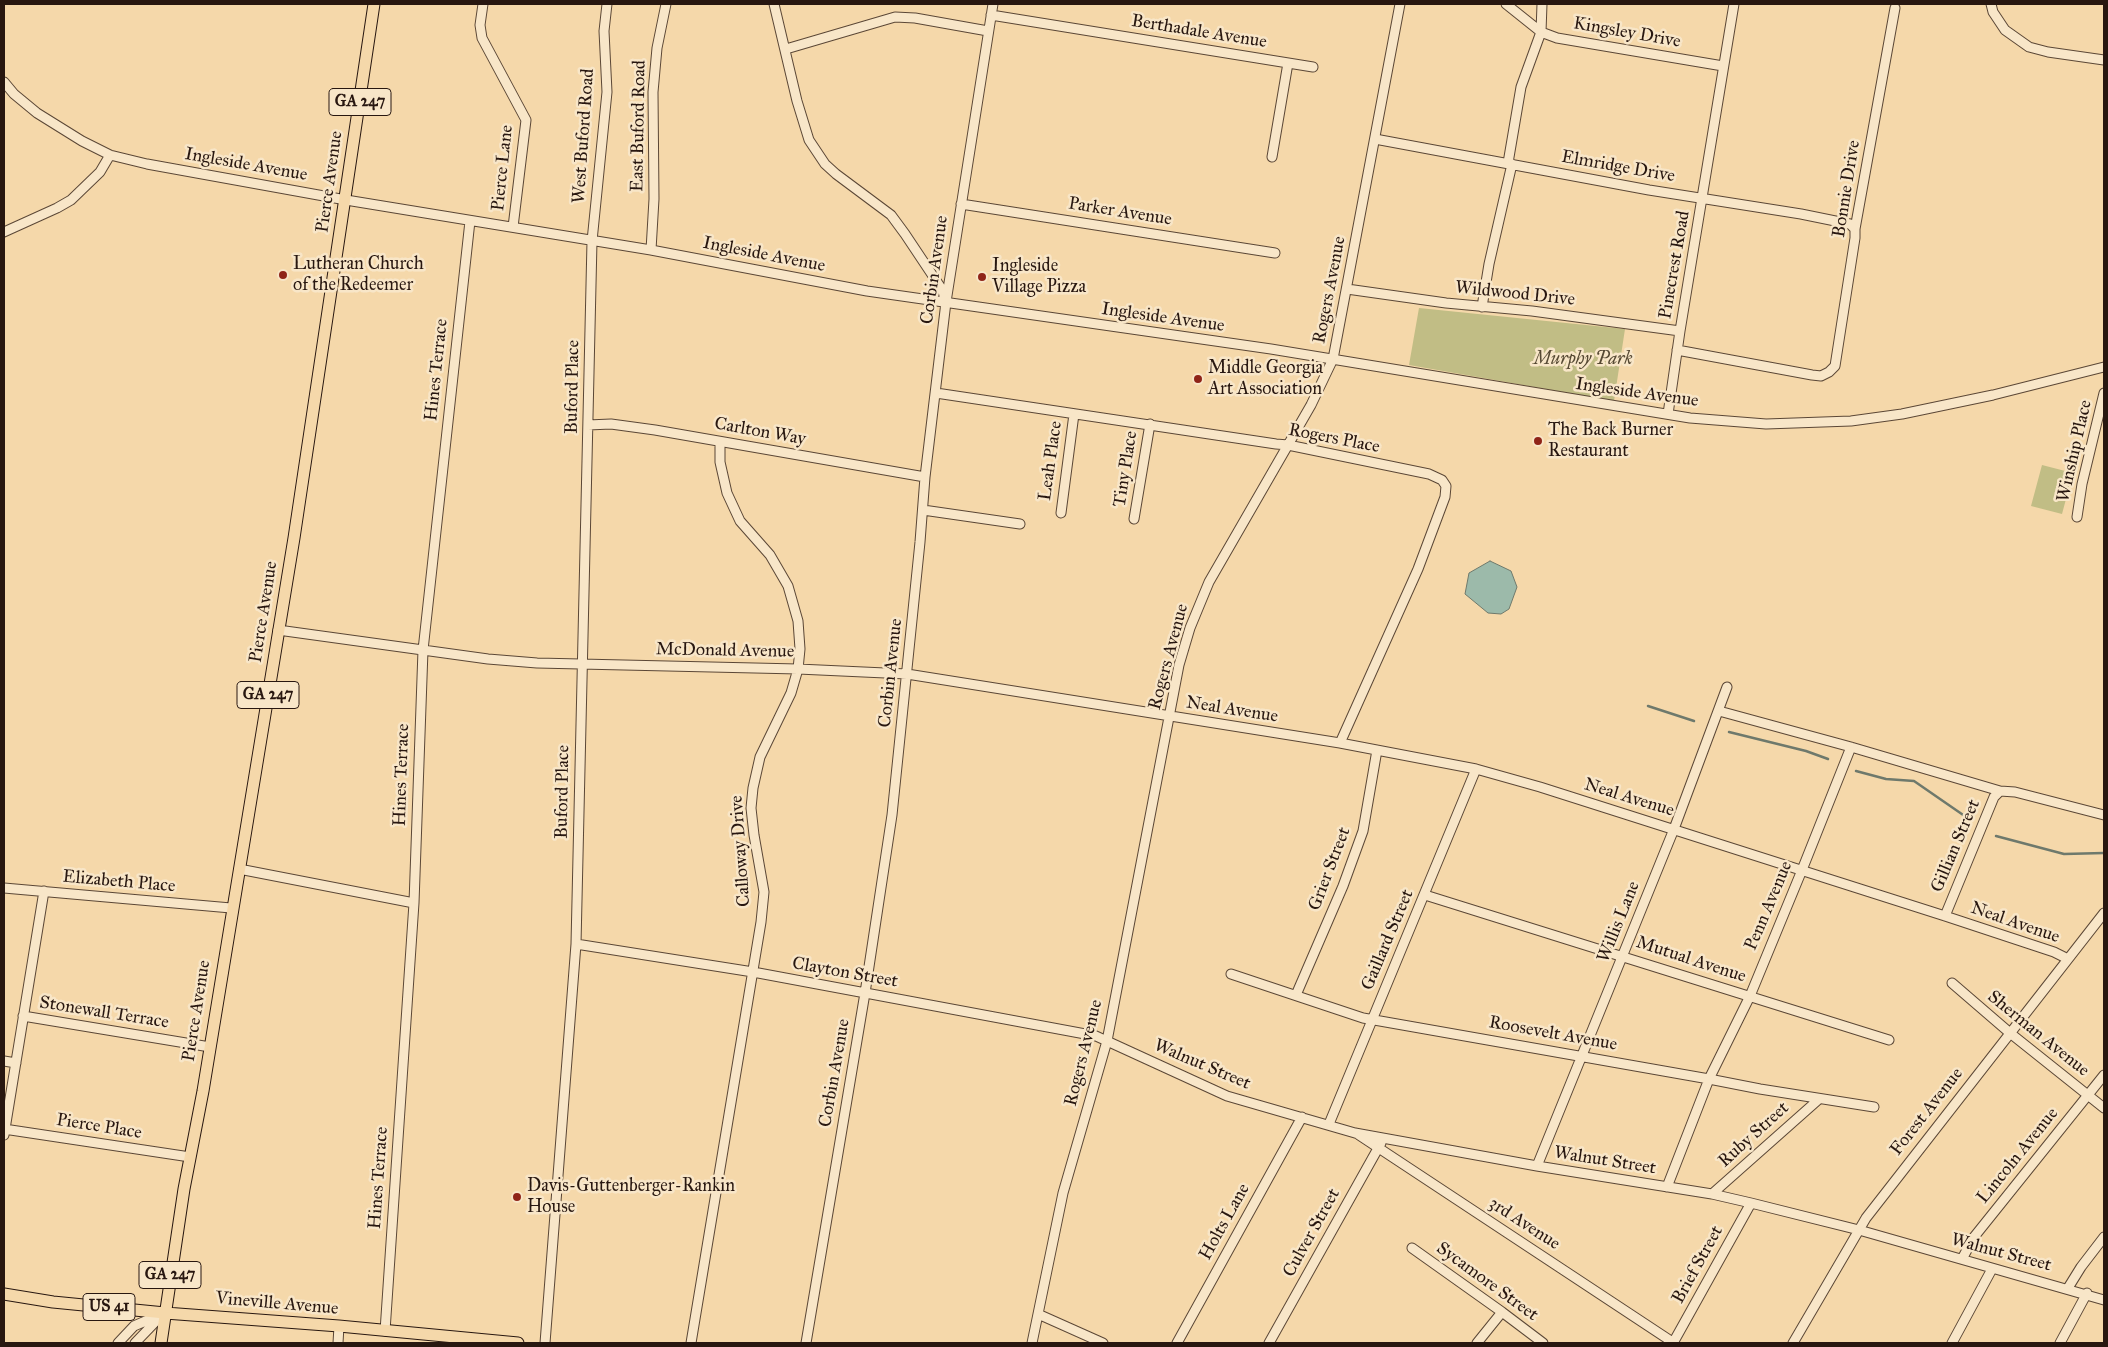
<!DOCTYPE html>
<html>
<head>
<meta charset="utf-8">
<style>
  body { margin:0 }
  #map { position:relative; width:2108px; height:1347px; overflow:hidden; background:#f5d8aa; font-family:"IM FELL Great Primer",serif }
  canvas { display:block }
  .frame { position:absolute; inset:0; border:5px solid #281710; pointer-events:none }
</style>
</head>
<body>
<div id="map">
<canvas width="2108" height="1347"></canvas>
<div class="frame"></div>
</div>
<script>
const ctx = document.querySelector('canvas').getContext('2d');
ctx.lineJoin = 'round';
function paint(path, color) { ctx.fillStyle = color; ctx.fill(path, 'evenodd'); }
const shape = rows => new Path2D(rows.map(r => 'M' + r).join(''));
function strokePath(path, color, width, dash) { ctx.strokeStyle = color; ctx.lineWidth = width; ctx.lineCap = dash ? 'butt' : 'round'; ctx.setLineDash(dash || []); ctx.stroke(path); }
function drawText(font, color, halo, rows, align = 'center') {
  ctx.font = font + ' "IM FELL Great Primer",serif'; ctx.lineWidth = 5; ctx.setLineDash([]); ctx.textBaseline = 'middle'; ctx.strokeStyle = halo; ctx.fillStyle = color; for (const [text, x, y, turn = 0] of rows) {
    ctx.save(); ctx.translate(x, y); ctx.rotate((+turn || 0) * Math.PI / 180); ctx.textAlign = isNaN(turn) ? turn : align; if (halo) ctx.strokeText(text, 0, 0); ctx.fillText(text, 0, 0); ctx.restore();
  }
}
paint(shape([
  [1419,308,1625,329,1614,401,1409,365],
  [2042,465,2073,473,2062,514,2031,506]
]), '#c1bd85');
const water = shape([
  [1490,561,1511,571,1517,587,1509,609,1501,614,1488,613,1465,594,1469,573,1490,561]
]);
paint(water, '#9cbaaa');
strokePath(water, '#6e796c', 1);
strokePath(shape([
  [1648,706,1694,721],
  [1729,732,1806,751,1828,759],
  [1856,771,1886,779,1914,781,1969,819],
  [1996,836,2064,854,2104,853]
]), '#6e796c', 2.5);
const minor = shape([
  [483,4,480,25,482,38,526,120,513,227],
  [774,4,797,101,809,140,825,164,836,174,891,215,905,234,943,291,945,300],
  [1506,4,1541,32,1557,38,1723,66],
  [1991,4,1993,12,2005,30,2029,47,2048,52,2104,60],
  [991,15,1313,67],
  [786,49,895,17,915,18,988,31],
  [4,82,14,94,37,113,82,141,110,155,147,164,346,200,651,250,867,291,1271,349,1690,418,1766,424,1851,421,1902,414,1993,395,2104,367],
  [1375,139,1649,190,1801,214,1850,224,1855,229],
  [1272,157,1288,63],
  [1508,163,1521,87,1541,32,1542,4],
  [961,204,1275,253],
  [4,232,57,208,71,200,100,172,110,155],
  [651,250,654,199,653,92,657,48,666,4],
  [1347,289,1446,303,1532,311,1680,331],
  [1482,307,1489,264,1512,164],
  [1677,350,1812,375,1821,376,1829,372,1835,366,1855,238,1855,229,1895,8],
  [936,393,1276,444,1288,445,1429,474,1442,480,1446,486,1445,497,1418,569,1340,743],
  [1668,414,1680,331,1734,4],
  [588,425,611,424,655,430,925,477],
  [923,510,1020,524],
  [1061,513,1074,414],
  [2077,517,2082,484,2104,393],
  [1134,519,1150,424],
  [278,630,488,659,537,663,798,669,907,674,1340,743,1476,769,1540,787,1945,916,2054,952,2068,959],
  [1719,711,1851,747,2000,791,2015,792,2104,815],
  [239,869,414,903],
  [4,888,231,908],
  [1425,895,1889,1040],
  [1945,916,1994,797,2000,791],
  [576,944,753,972,1096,1036,1227,1096,1355,1133,1537,1166,1712,1194,1751,1203,1859,1230,2104,1300],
  [1231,974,1363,1018,1709,1079,1760,1089,1874,1107],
  [1952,983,2010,1033,2104,1108],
  [1296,995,1343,886,1363,831,1377,750],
  [23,1016,210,1047],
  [4,1061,16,1063],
  [1329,1124,1476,769],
  [4,1129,190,1157],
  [4,1135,44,891],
  [1359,1135,1674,1343],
  [1537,1166,1674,829,1727,687],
  [1667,1187,1709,1079,1750,996,1802,870,1851,747],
  [1712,1194,1818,1100],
  [1412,1248,1502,1312,1543,1343],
  [1962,1259,1974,1237,2104,1075],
  [2068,1288,2081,1267,2104,1237],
  [1038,1314,1103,1343],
  [385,1331,414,903,423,650,470,221],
  [118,1343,134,1326,164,1313],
  [135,1343,161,1316],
  [338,1343,339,1326],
  [545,1343,576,944,592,241,607,92,604,31,607,4],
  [691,1343,761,922,764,892,754,835,751,808,753,788,760,757,791,693,798,669,800,649,798,621,788,586,770,555,740,521,727,493,720,462,720,442],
  [806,1343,865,993,892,815,920,542,925,477,946,302,993,4],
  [1032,1343,1063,1193,1107,1041,1179,665,1190,628,1209,582,1311,405,1333,359,1400,4],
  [1177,1343,1302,1117],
  [1269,1343,1381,1143],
  [1477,1343,1502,1312],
  [1673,1343,1751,1203],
  [1793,1343,1866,1218,2104,913],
  [1952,1343,1992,1269],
  [2060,1343,2087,1293]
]);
const major = shape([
  [4,1294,53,1302,165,1313,339,1326,518,1343],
  [161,1343,184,1189,203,1091,294,538,374,4]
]);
strokePath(minor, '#5b4736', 11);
strokePath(major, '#281710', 13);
strokePath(minor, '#f8e6c8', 9);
strokePath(major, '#f5d8aa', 11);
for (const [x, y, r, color] of [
  [283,275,5,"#8f2418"],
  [982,277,5,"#8f2418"],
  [1198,379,5,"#8f2418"],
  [1538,441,5,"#8f2418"],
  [517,1197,5,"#8f2418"]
]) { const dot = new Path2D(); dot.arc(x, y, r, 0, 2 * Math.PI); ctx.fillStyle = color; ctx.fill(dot); strokePath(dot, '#f8e6c8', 2); }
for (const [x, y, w] of [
  [360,102,62],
  [268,695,62],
  [170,1275,62],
  [109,1307,52]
]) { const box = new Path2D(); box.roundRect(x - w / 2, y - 13.5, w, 27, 4); ctx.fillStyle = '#f8e6c8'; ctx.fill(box); strokePath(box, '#281710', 1); }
drawText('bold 16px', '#281710', null, [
  ["GA 247",360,102],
  ["GA 247",268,695],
  ["GA 247",170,1275],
  ["US 41",109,1307]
]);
drawText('18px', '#281710', '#f8e6c8', [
  ["Berthadale Avenue",1199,32,9],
  ["Kingsley Drive",1627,33,10],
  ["East Buford Road",639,126,-89],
  ["West Buford Road",584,136,-86],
  ["Ingleside Avenue",246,165,10],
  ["Elmridge Drive",1618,167,10],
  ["Pierce Lane",503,168,-84],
  ["Pierce Avenue",330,182,-82],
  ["Bonnie Drive",1847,189,-81],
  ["Parker Avenue",1120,212,9],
  ["Ingleside Avenue",764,255,11],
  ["Pinecrest Road",1675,265,-80],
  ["Corbin Avenue",935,270,-82],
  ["Rogers Avenue",1330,290,-79],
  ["Wildwood Drive",1515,294,6],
  ["Ingleside Avenue",1163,318,8],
  ["Hines Terrace",437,370,-84],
  ["Buford Place",573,387,-89],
  ["Ingleside Avenue",1637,393,8],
  ["Carlton Way",760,432,10],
  ["Rogers Place",1334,439,11],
  ["Winship Place",2075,451,-77],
  ["Leah Place",1051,461,-82],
  ["Tiny Place",1126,469,-81],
  ["Pierce Avenue",264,612,-81],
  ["McDonald Avenue",725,651,1],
  ["Rogers Avenue",1169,657,-75],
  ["Corbin Avenue",891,673,-84],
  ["Neal Avenue",1232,710,9],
  ["Hines Terrace",402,775,-88],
  ["Buford Place",563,792,-89],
  ["Neal Avenue",1629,798,17],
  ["Gillian Street",1956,846,-67],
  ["Calloway Drive",741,851,-94],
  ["Grier Street",1330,869,-69],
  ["Elizabeth Place",119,882,5],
  ["Penn Avenue",1769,906,-67],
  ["Willis Lane",1619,922,-68],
  ["Neal Avenue",2015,923,19],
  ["Gaillard Street",1388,940,-67],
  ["Mutual Avenue",1691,960,18],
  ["Clayton Street",845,973,10],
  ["Pierce Avenue",197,1011,-81],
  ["Stonewall Terrace",104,1013,9],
  ["Roosevelt Avenue",1553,1034,10],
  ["Sherman Avenue",2038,1034,39],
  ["Rogers Avenue",1084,1053,-76],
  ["Walnut Street",1202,1065,23],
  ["Corbin Avenue",835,1073,-80],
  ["Forest Avenue",1927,1112,-52],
  ["Pierce Place",99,1127,9],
  ["Ruby Street",1754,1135,-42],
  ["Lincoln Avenue",2018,1156,-51],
  ["Walnut Street",1605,1161,9],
  ["Hines Terrace",379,1178,-86],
  ["Holts Lane",1225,1222,-61],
  ["3rd Avenue",1524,1224,33],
  ["Culver Street",1312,1233,-61],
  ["Walnut Street",2001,1253,15],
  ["Brief Street",1698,1265,-61],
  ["Sycamore Street",1487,1282,36],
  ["Vineville Avenue",277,1304,5]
]);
drawText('18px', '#281710', '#f8e6c8', [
  ["Lutheran Church",293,265],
  ["of the Redeemer",293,286],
  ["Ingleside",992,267],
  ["Village Pizza",992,288],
  ["Middle Georgia",1208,369],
  ["Art Association",1208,390],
  ["The Back Burner",1548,431],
  ["Restaurant",1548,452],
  ["Davis-Guttenberger-Rankin",527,1187],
  ["House",527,1208]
], 'left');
drawText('italic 18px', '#564933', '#f8e6c8', [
  ["Murphy Park",1583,360]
]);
</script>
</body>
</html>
